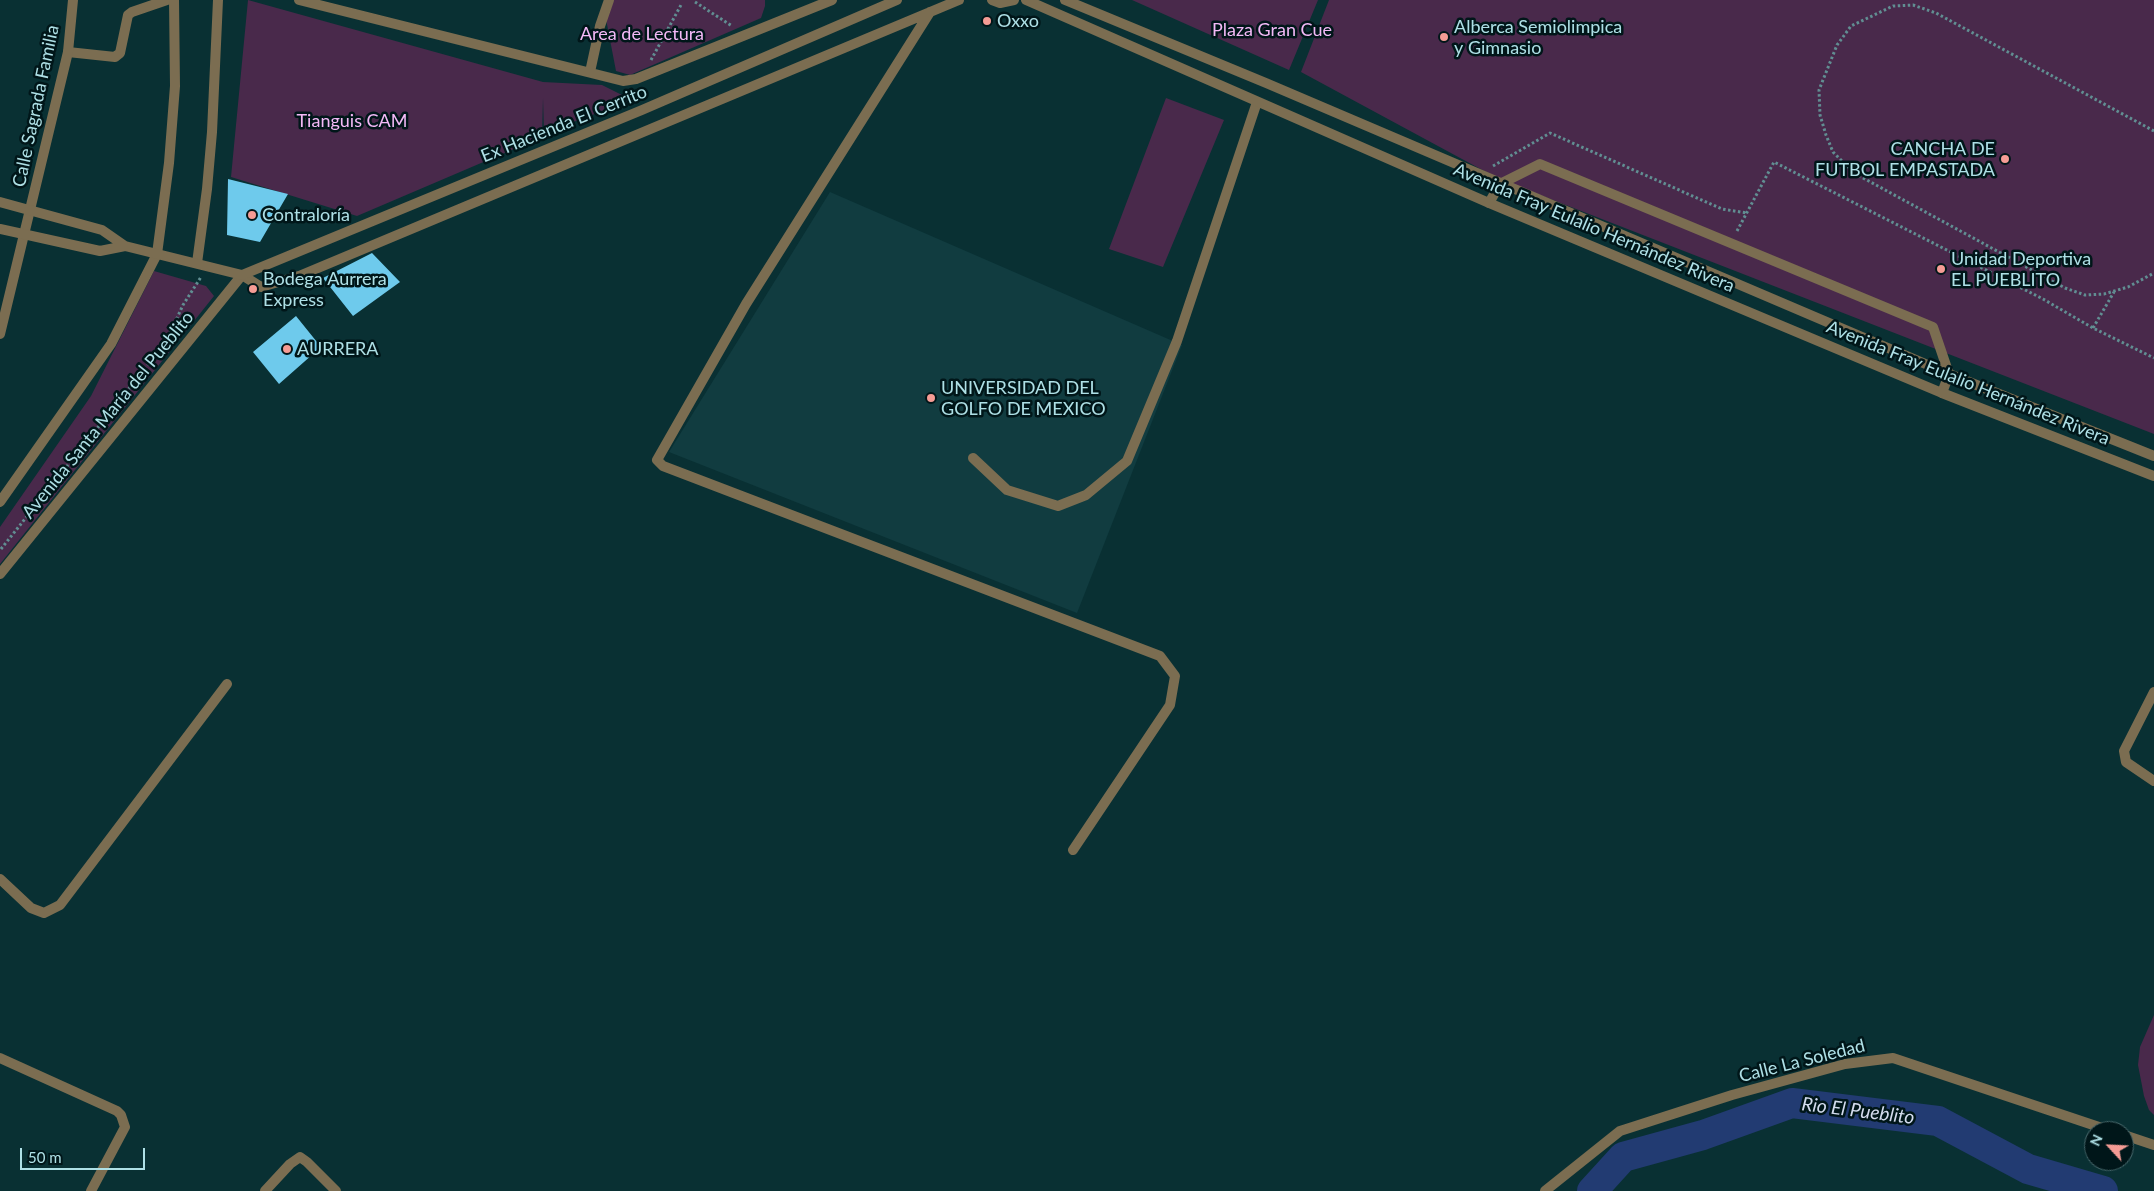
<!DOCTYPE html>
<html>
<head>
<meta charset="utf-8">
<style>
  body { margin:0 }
  #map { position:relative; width:2154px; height:1191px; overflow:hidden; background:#093033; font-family:Lato,sans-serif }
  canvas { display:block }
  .north { position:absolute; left:2084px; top:1121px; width:50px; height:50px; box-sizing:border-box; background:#001619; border:1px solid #46676b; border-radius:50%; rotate:295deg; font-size:14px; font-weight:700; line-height:20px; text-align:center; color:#aee0e6 }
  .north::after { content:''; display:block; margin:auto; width:18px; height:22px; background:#f59c95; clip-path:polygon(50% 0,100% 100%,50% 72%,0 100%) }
  .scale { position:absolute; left:20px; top:1148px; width:125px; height:22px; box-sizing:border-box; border:2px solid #aee0e6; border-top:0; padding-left:6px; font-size:15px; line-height:18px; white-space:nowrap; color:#aee0e6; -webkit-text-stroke:4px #001619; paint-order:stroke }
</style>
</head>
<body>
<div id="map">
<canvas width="2154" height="1191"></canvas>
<div class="north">N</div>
<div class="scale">50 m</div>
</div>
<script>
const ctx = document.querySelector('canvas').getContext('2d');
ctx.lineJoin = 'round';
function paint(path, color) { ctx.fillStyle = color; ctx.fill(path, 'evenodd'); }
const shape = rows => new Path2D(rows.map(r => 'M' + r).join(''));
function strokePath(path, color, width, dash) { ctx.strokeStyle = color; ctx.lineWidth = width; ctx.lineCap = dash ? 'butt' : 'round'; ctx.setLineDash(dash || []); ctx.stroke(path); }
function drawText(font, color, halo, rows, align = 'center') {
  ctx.font = font + ' Lato,sans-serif'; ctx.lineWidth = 5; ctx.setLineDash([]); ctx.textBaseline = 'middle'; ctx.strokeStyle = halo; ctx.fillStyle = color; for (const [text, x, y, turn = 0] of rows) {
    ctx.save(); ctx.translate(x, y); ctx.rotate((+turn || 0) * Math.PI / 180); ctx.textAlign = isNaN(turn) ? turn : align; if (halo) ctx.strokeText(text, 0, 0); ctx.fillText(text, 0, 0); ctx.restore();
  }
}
paint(shape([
  [830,192,1182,345,1077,613,669,452]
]), '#113c40');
paint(shape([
  [248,0,543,82,602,85,632,100,544,133,543,98,542,137,357,216,231,177],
  [613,0,765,0,765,6,761,18,630,75,616,71,606,19],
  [1132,0,1318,0,1289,70],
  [1329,0,2154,0,2154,434,1499,179,1301,72],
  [1166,98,1224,120,1163,267,1109,249],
  [154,271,206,286,214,296,0,564,0,527,91,396],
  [2154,1015,2154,1115,2149,1110,2144,1096,2138,1065,2140,1047]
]), '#49294b');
strokePath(shape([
  [1592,1191,1623,1157,1703,1135,1792,1103,1938,1121,2028,1169,2103,1191]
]), '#223b72', 30);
paint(shape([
  [228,179,288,194,260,242,227,235],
  [372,253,400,282,353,316,323,278],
  [296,316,321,347,279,384,253,352]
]), '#6ecaec');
strokePath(shape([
  [695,2,732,26],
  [651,60,681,5],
  [2154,131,1936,13,1913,5,1893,6,1851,26,1837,45,1819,90,1820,115,1826,135,1833,152,1854,173,2065,288,2085,295,2104,294,2128,287,2154,273],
  [1493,166,1550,133,1722,209,1747,213],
  [1737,231,1774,162,2043,299,2093,328,2154,358],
  [2093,328,2114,292],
  [1,549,166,342,183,305,201,277]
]), '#618e92', 3, [2.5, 2.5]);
strokePath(shape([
  [299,0,623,81,636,79,832,0],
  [930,12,746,304,657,460,663,466,1160,656,1175,676,1170,705,1073,850],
  [68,52,115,57,120,53,128,15,132,12,167,0],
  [590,72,600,26,609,0],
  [1489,203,1500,184,1540,164,1933,327,1949,374,1942,393],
  [242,275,261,287,299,276,959,0],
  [973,458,1007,490,1058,506,1086,495,1127,461,1177,341,1257,102],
  [2154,692,2124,751,2126,762,2154,781],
  [0,879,31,908,44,913,60,905,227,684]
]), '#7b6d51', 10);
strokePath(shape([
  [197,263,207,189,212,132,218,0],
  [0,334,68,52,73,0],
  [0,502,111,344,157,254,169,163,175,86,174,0],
  [0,574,242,275],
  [0,1058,117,1111,121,1115,125,1127,91,1191],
  [2124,1135,2154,1145],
  [265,1191,290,1164,300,1157,307,1162,336,1191],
  [1545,1191,1620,1131,1732,1095,1845,1064,1893,1058,2111,1131]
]), '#7b6d51', 10);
strokePath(shape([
  [992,0,1000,3,1014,0],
  [1026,0,1489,203,1942,393,2154,476],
  [1065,0,1266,83,1949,374,2154,456],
  [0,202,102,230,125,246,242,275,642,110,897,0],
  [0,229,100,251,125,246]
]), '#7b6d51', 10);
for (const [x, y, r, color] of [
  [987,21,5,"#f59c95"],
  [1444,37,5,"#f59c95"],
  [2005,159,5,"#f59c95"],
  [252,215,5,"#f59c95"],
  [1941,269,5,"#f59c95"],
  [253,289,5,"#f59c95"],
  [287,349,5,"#f59c95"],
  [931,398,5,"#f59c95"]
]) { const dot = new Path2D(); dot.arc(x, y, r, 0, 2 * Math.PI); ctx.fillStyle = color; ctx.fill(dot); strokePath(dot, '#001619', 2); }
drawText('18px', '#aee0e6', '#001619', [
  ["Oxxo",997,21],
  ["Alberca Semiolimpica",1454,27],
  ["y Gimnasio",1454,48],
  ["CANCHA DE",1995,149,"right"],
  ["FUTBOL EMPASTADA",1995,170,"right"],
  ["Contraloría",262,215],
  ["Unidad Deportiva",1951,259],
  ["EL PUEBLITO",1951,280],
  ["Bodega Aurrera",263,279],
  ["Express",263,300],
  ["AURRERA",297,349],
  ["UNIVERSIDAD DEL",941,388],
  ["GOLFO DE MEXICO",941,409]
], 'left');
drawText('18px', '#f3b9f7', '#001619', [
  ["Plaza Gran Cue",1272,30],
  ["Area de Lectura",642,34],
  ["Tianguis CAM",352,121]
]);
drawText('18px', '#aee0e6', '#001619', [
  ["Calle Sagrada Familia",36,106,-78],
  ["Ex Hacienda El Cerrito",564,124,-22],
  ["Avenida Fray Eulalio Hernández Rivera",1594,228,23],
  ["Avenida Fray Eulalio Hernández Rivera",1968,383,22],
  ["Avenida Santa María del Pueblito",108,415,-51],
  ["Calle La Soledad",1802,1061,-14]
]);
drawText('italic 19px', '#d3dcee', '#001619', [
  ["Rio El Pueblito",1858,1111,7]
]);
</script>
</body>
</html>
